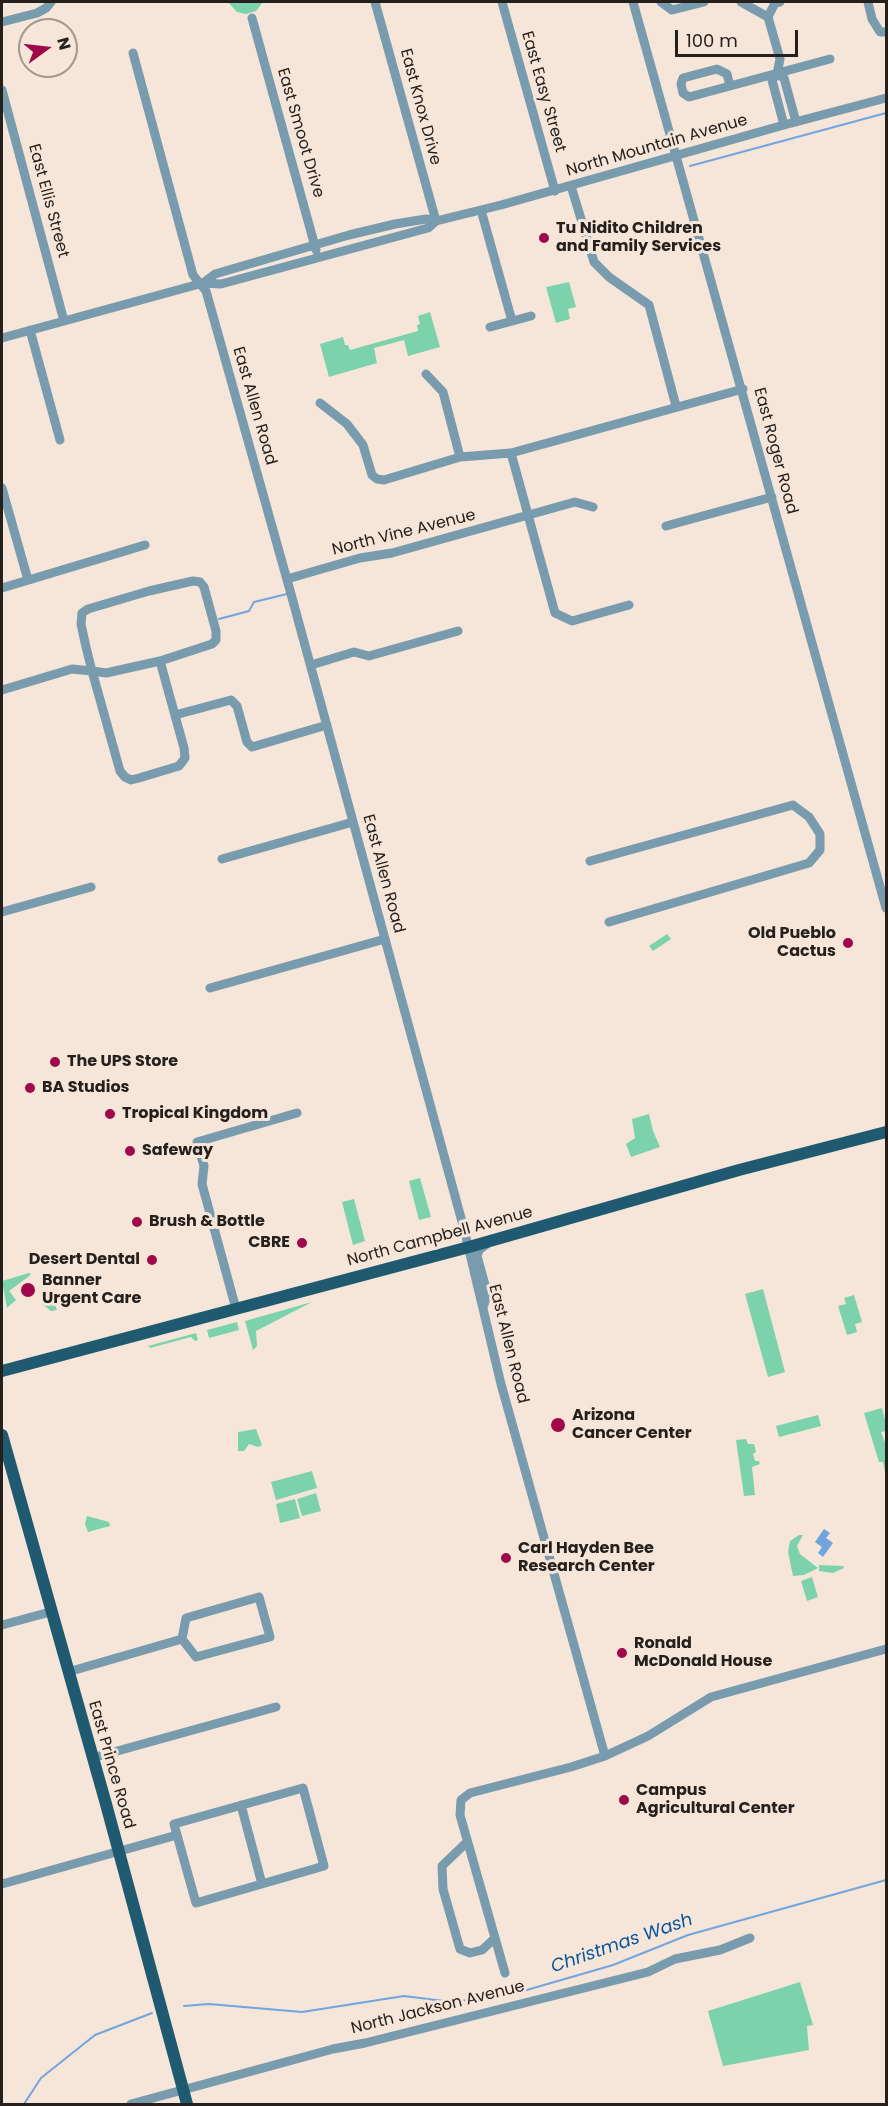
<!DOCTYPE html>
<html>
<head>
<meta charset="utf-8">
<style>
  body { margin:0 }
  #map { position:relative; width:888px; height:2106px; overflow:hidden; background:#f6e5d9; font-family:Poppins,sans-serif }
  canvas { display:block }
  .frame { position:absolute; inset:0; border:3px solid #26201c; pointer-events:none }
  .north { position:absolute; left:18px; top:18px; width:60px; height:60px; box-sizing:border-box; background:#f6e5d9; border:2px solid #a3968d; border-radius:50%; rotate:75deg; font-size:16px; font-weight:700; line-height:24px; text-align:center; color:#26201c }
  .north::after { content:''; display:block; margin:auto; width:21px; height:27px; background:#a0084c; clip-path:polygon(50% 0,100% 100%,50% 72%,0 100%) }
  .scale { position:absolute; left:675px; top:30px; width:123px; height:27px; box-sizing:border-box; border:3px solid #26201c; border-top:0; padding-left:8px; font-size:18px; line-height:21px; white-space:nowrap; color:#26201c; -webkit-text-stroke:4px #f6e5d9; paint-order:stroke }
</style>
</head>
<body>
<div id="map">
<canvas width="888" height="2106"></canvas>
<div class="frame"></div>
<div class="north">N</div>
<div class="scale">100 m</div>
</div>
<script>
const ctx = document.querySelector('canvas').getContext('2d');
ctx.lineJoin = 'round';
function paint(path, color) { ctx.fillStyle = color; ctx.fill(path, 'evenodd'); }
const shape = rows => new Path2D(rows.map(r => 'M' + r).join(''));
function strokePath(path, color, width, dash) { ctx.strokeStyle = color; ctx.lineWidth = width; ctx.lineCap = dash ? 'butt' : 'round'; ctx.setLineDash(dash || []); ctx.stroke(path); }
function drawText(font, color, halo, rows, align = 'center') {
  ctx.font = font + ' Poppins,sans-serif'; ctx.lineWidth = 6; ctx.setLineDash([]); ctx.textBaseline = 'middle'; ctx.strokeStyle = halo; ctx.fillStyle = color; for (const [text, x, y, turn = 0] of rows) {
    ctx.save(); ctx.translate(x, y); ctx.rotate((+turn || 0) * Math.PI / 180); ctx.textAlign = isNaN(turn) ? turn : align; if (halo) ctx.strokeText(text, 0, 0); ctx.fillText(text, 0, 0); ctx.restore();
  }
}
paint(shape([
  [228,2,263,2,256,11,246,14,237,12],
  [569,282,576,307,568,309,570,319,556,323,546,287],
  [430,312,440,347,408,356,404,340,374,348,377,363,329,377,320,344,343,337,345,345,348,345,350,350,418,331,417,325,420,324,418,316],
  [667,934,671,939,653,951,649,946],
  [649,1114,653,1131,660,1147,631,1157,626,1144,635,1138,632,1119],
  [420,1178,431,1217,419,1220,409,1181],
  [354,1199,365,1241,353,1245,342,1202],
  [29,1273,31,1274,28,1277,9,1291,16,1300,7,1308,2,1281],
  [763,1289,785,1372,768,1377,745,1294],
  [51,1294,57,1310,51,1311,42,1304],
  [854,1295,862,1322,855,1324,857,1332,847,1335,838,1306,846,1304,844,1298],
  [312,1302,256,1331,257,1346,253,1350,245,1321],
  [237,1322,239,1330,209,1338,207,1330],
  [196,1333,198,1340,195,1341,191,1337,150,1348,148,1346],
  [882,1408,886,1424,886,1431,881,1432,886,1445,886,1477,883,1462,879,1462,864,1413],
  [818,1415,821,1426,779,1437,776,1426],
  [256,1429,262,1445,258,1447,249,1444,244,1451,238,1451,238,1432],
  [746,1439,748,1444,754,1444,756,1452,753,1454,755,1461,759,1461,760,1464,752,1467,755,1495,744,1496,736,1440],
  [312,1471,317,1488,276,1500,271,1482],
  [316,1493,321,1511,302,1516,297,1499],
  [295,1499,300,1518,280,1523,276,1504],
  [87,1516,109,1522,110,1526,88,1532,85,1524],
  [799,1535,803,1535,797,1546,800,1554,818,1568,804,1575,793,1576,788,1552,790,1541],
  [819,1565,843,1566,844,1568,833,1573,819,1571],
  [812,1577,818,1597,807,1601,801,1581],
  [800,1982,813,2025,807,2026,809,2050,723,2066,708,2011]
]), '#7cd3ab');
paint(shape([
  [824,1529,830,1533,826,1538,833,1543,823,1557,818,1553,822,1547,815,1542]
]), '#70a5df');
strokePath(shape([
  [690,166,886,113],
  [219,619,249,611,254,602,287,594],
  [184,2006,209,2004,302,2012,404,1996,452,2002,513,1994,613,1965,688,1935,886,1880],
  [24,2104,41,2078,95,2035,152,2013]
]), '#70a5df', 2);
strokePath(shape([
  [375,2,436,221],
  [502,2,555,191],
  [633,2,886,908],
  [661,2,672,10,704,2],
  [741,2,768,17],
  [780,2,775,3,768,17,780,59,777,74,772,80,784,125],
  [868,2,872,19,880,32,886,32],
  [252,18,316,250],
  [2,22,37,13,46,8,51,2],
  [133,53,193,275,206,291,291,594,464,1229,501,1384,605,1756,648,1736,711,1697,886,1649],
  [777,74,784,78,796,122],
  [730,86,727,74,717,69,683,78,681,84,683,93,689,97,730,86,830,59],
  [2,90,64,321],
  [571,186,594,262,609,277,649,305,676,406],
  [481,210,512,321],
  [203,283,215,274,349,235,395,224,426,219,436,221,501,205,784,125,886,98],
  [490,327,531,316],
  [30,330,60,440],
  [2,338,203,283,221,284,428,228,436,221],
  [426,374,443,392,460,457],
  [320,403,347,424,363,445,372,475,377,479,384,480,460,457,511,453,743,389],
  [511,453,555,613,572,621,629,605],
  [2,488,28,580],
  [666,526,772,497],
  [287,579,360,558,392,553,575,502,593,507],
  [2,588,145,545],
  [311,665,354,652,369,656,458,631],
  [2,690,72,669,92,671,106,673,160,661,212,644,216,640,216,631,204,587,200,582,193,581,149,591,88,609,82,613,81,624,86,647,92,671,120,771,125,777,131,780,139,778,179,766,185,758,184,748,160,661],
  [175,715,231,700,237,706,247,742,252,747,327,725],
  [222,859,353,822],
  [590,861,793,805,809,817,820,834,820,850,809,863,609,922],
  [2,912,91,887],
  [210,988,385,939],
  [484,1305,487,1292,477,1256,479,1250,487,1244],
  [236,1309,202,1184,204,1166,197,1142,297,1113],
  [259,1597,270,1637,196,1657,182,1639,186,1618,259,1597],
  [2,1625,50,1612],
  [68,1672,182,1639],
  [92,1758,276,1707],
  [241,1805,262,1884],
  [467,1842,442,1866,443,1889,460,1949,470,1953,482,1950,495,1938],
  [2,1884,177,1835,174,1824,303,1788,324,1866,196,1903,177,1835],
  [505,1973,460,1815,461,1800,470,1793,571,1767,605,1756],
  [131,2104,333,2049,365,2043,648,1972,675,1959,720,1950,750,1938]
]), '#789cad', 9);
strokePath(shape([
  [2,1371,469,1247,739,1170,886,1132],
  [2,1435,106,1804,187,2104]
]), '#205a71', 12);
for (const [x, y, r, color] of [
  [544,238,6,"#a0084c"],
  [848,943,6,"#a0084c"],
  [55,1062,6,"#a0084c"],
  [30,1088,6,"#a0084c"],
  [110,1114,6,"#a0084c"],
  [130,1151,6,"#a0084c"],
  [137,1222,6,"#a0084c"],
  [302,1243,6,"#a0084c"],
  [152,1260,6,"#a0084c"],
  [28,1290,8,"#a0084c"],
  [558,1425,8,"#a0084c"],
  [506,1558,6,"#a0084c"],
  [622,1653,6,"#a0084c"],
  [624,1800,6,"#a0084c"]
]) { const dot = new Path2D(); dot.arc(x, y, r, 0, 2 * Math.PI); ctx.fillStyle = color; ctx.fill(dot); strokePath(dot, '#f6e5d9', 2); }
drawText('16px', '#26201c', '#f6e5d9', [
  ["East Easy Street",543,92,74],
  ["East Knox Drive",420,107,75],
  ["East Smoot Drive",300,133,74],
  ["North Mountain Avenue",657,146,-16],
  ["East Ellis Street",48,201,75],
  ["East Allen Road",254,406,74],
  ["East Roger Road",775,451,75],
  ["North Vine Avenue",404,533,-14],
  ["East Allen Road",383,874,75],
  ["North Campbell Avenue",440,1237,-15],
  ["East Allen Road",508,1344,76],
  ["East Prince Road",111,1765,74],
  ["North Jackson Avenue",438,2008,-14]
]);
drawText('bold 16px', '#26201c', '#f6e5d9', [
  ["Tu Nidito Children",556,229],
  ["and Family Services",556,247],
  ["Old Pueblo",836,934,"right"],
  ["Cactus",836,952,"right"],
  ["The UPS Store",67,1062],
  ["BA Studios",42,1088],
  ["Tropical Kingdom",122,1114],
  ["Safeway",142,1151],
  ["Brush & Bottle",149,1222],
  ["CBRE",290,1243,"right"],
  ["Desert Dental",140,1260,"right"],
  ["Banner",42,1281],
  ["Urgent Care",42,1299],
  ["Arizona",572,1416],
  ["Cancer Center",572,1434],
  ["Carl Hayden Bee",518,1549],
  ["Research Center",518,1567],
  ["Ronald",634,1644],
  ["McDonald House",634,1662],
  ["Campus",636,1791],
  ["Agricultural Center",636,1809]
], 'left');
drawText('italic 18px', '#05569c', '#f6e5d9', [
  ["Christmas Wash",622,1944,-19]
]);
</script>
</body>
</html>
